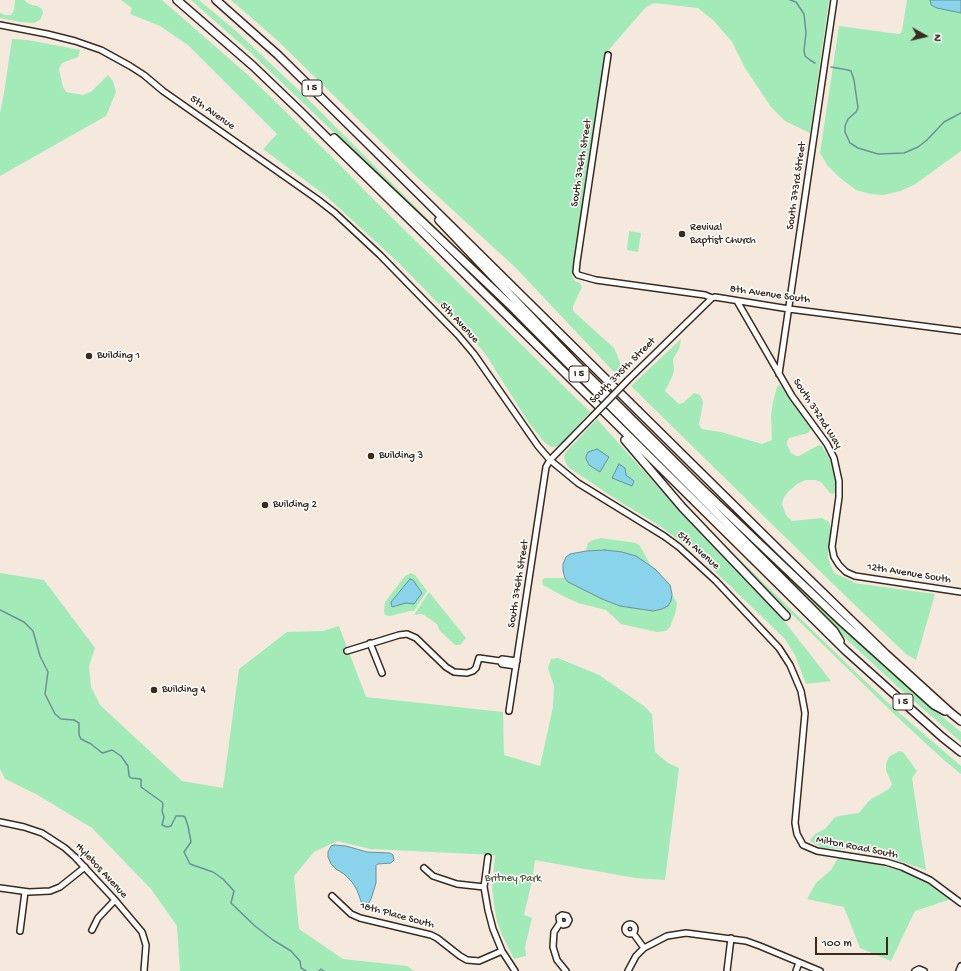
<!DOCTYPE html>
<html>
<head>
<meta charset="utf-8">
<style>
  body { margin:0 }
  #map { position:relative; width:961px; height:971px; overflow:hidden; background:#f4e9dc; font-family:"Gochi Hand",sans-serif }
  canvas { display:block }
  .north { position:absolute; left:905px; top:16px; width:40px; height:40px; -webkit-text-stroke:3px #fff; paint-order:stroke; rotate:98deg; font-size:11px; font-weight:700; line-height:16px; text-align:center; color:#3b2a1e }
  .north::after { content:''; display:block; margin:auto; width:14px; height:18px; background:#3b2a1e; clip-path:polygon(50% 0,100% 100%,50% 72%,0 100%) }
  .scale { position:absolute; left:815px; top:937px; width:73px; height:18px; box-sizing:border-box; border:2px solid #3b2a1e; border-top:0; padding-left:5px; font-size:12px; line-height:14px; white-space:nowrap; color:#3b2a1e; -webkit-text-stroke:3px #fff; paint-order:stroke }
</style>
</head>
<body>
<div id="map">
<canvas width="961" height="971"></canvas>
<div class="north">N</div>
<div class="scale">100 m</div>
</div>
<script>
const ctx = document.querySelector('canvas').getContext('2d');
ctx.lineJoin = 'round';
function paint(path, color) { ctx.fillStyle = color; ctx.fill(path, 'evenodd'); }
const shape = rows => new Path2D(rows.map(r => 'M' + r).join(''));
function strokePath(path, color, width, dash) { ctx.strokeStyle = color; ctx.lineWidth = width; ctx.lineCap = dash ? 'butt' : 'round'; ctx.setLineDash(dash || []); ctx.stroke(path); }
function drawText(font, color, halo, rows, align = 'center') {
  ctx.font = font + ' "Gochi Hand",sans-serif'; ctx.lineWidth = 3; ctx.setLineDash([]); ctx.textBaseline = 'middle'; ctx.strokeStyle = halo; ctx.fillStyle = color; for (const [text, x, y, turn = 0] of rows) {
    ctx.save(); ctx.translate(x, y); ctx.rotate((+turn || 0) * Math.PI / 180); ctx.textAlign = isNaN(turn) ? turn : align; if (halo) ctx.strokeText(text, 0, 0); ctx.fillText(text, 0, 0); ctx.restore();
  }
}
paint(shape([
  [15,0,24,0,29,4,37,6,42,9,43,13,40,20,34,23,21,22,0,18,0,13,5,15,11,15,14,10],
  [121,0,162,0,248,75,341,166,365,191,590,412,560,445,556,447,551,447,545,443,529,423,484,352,469,335,400,264,326,196,263,149,277,134,188,45,160,26,130,14,132,8],
  [191,0,199,0,235,30,306,97,493,285,252,54],
  [231,0,829,0,810,133,785,121,771,107,745,68,732,42,714,21,698,8,654,3,646,7,606,53,572,276,575,281,580,283,582,287,573,306,573,311,614,348,621,365,620,370,617,372,613,371,516,268,419,179,277,40],
  [907,0,961,0,961,151,914,185,900,191,884,195,871,194,856,190,839,177,828,166,820,153,839,26,898,34,901,33,902,30],
  [12,39,28,40,80,50,78,57,62,63,59,69,63,87,66,92,83,95,92,91,108,75,113,81,116,92,106,116,0,176,0,113,4,93],
  [629,231,641,233,638,252,627,250],
  [681,339,679,349,673,359,674,370,672,377,665,391,679,404,683,403,694,393,700,395,702,399,703,403,699,425,702,429,721,432,762,444,772,440,771,415,773,402,777,387,779,385,781,386,811,429,808,433,789,438,787,441,787,445,791,453,796,456,799,456,819,445,822,446,833,465,836,481,835,492,833,494,830,493,821,482,815,480,806,480,797,484,789,491,784,497,782,504,786,515,792,521,822,518,829,522,831,529,828,549,828,558,833,571,836,574,850,580,854,583,935,594,916,660,906,654,833,584,631,386],
  [597,419,695,528,781,617,831,681,806,684,795,655,785,639,694,551,660,526,617,500,568,467,564,459,565,453],
  [731,522,823,610,928,705,961,732,961,742,898,687,840,633],
  [601,538,636,543,640,546,651,566,645,562,622,552,605,550,586,551,588,543,593,540],
  [725,545,848,665,897,711,961,766,961,774,945,761,894,714,723,547,724,545],
  [0,573,44,580,95,648,89,666,91,687,100,705,182,781,223,788,239,669,287,632,323,631,339,626,366,697,503,712,504,755,540,766,553,707,554,686,548,668,551,659,558,658,599,675,644,706,652,714,655,752,668,763,679,768,665,880,635,878,535,860,532,881,524,915,532,918,525,947,526,956,514,959,502,935,497,921,494,904,492,888,495,855,370,849,337,841,314,852,294,876,299,929,343,959,407,966,414,971,180,971,177,926,151,889,92,828,36,794,5,779,0,769],
  [411,573,415,575,427,591,414,611,410,611,390,616,385,615,384,611,385,602,405,576],
  [545,578,565,578,568,582,641,609,653,611,662,609,671,601,672,594,677,603,675,614,670,627,666,631,657,632,621,624,606,610,578,603,561,595,543,585,542,580],
  [429,592,466,638,460,645,455,645,440,631,437,624,424,615,421,614,414,615],
  [899,751,903,752,917,771,912,778,926,870,876,853,859,850,824,848,811,842,810,840,815,834,825,829,834,818,839,816,859,813,868,802,873,798,889,789,892,784,886,770,886,763,889,757],
  [838,858,868,862,914,874,928,882,951,899,915,911,891,961,860,948,844,907,807,899,816,883,831,870]
]), '#a2ebb9');
const water = shape([
  [930,0,961,0,961,13,937,8,931,5,930,0],
  [597,449,609,457,600,472,589,465,586,459,586,456,588,452,597,449],
  [619,464,625,468,626,475,634,481,632,486,612,478,619,464],
  [605,550,622,552,636,556,655,569,670,585,672,594,671,601,668,606,662,609,653,611,620,606,602,599,568,582,565,578,563,571,563,564,566,557,570,554,586,551,605,550],
  [410,579,413,580,422,593,414,604,406,603,392,607,391,602,410,579],
  [334,845,346,846,367,852,390,853,393,855,394,860,391,863,378,864,376,865,376,883,371,899,367,906,364,906,362,904,357,890,352,882,344,874,336,869,331,864,328,857,328,852,331,846,334,845]
]);
paint(water, '#89d4ea');
strokePath(water, '#6a9098', 1);
strokePath(shape([
  [790,0,796,2,804,14,806,33,804,50,805,56,810,60,815,63],
  [831,67,848,70,851,71,854,80,858,108,856,112,848,119,845,126,845,132,850,143,858,148,878,154,904,153,918,147,927,140,944,122,961,113],
  [0,610,24,622,33,631,40,656,48,672,45,694,55,714,61,719,74,720,79,723,79,735,81,739,91,744,101,752,103,753,112,750,121,756,128,766,129,776,131,778,141,779,141,787,162,802,163,804,162,811,164,817,162,825,167,827,171,826,176,816,183,816,185,817,188,826,191,842,184,852,190,864,213,872,223,879,234,891,231,903,255,926,273,940,291,951,300,961,301,968,306,971],
  [319,971,321,969,324,971]
]), '#6a9098', 1.5);
const minor = shape([
  [0,25,47,34,75,41,101,50,130,66,144,75,163,91,317,199,335,213,380,255,458,335,474,354,538,446,550,460,578,483,664,536,679,547,716,581,779,648,790,665,801,691,805,713,795,823,797,834,803,845,817,851,886,862,902,867,930,880,961,903],
  [608,55,577,262,576,272,578,275,596,280,705,295,712,298,715,297,789,309,961,331],
  [737,301,792,396,827,444,834,458,839,481,839,497,832,547,834,557,839,565,846,572,855,576,961,592],
  [779,374,834,0],
  [628,380,712,298],
  [370,643,382,673],
  [347,651,399,635,407,634,416,638,446,667,454,672,467,673,473,671,476,668,479,658,500,661,502,659,517,661],
  [500,661,502,664,516,666],
  [509,711,546,467,550,460,593,416],
  [0,822,24,827,42,833,65,848,75,857,115,900,142,932,146,945,144,971],
  [488,857,484,887,488,910,493,929,502,951,515,971],
  [424,868,433,876,457,884,484,887],
  [0,888,29,892,50,891,60,887,85,867],
  [332,896,351,914,360,918,431,935,437,938,460,956,467,960,479,961,502,951],
  [560,923,563,925,567,924,569,920,567,916,562,915,559,917,560,923,554,932,553,947,557,960,566,971],
  '625 929a5 5 0 1 1 10 0a5 5 0 1 1-10 0Z',
  [92,930,98,918,115,900],
  [20,931,25,892],
  [633,933,644,948],
  [628,971,636,956,644,948,667,936,686,933,746,941,760,946,820,971],
  [727,971,731,938],
  [796,971,799,963],
  [915,971,919,969,924,971],
  [959,971,961,966]
]);
const highway = shape([
  [177,0,253,66,300,111,846,651,942,737,961,752],
  [216,0,278,55,782,553,886,654,951,713,961,721],
  [334,138,511,306,834,631,840,641],
  [439,220,574,362,702,489,842,622,934,705,945,711],
  [625,440,682,507,786,616]
]);
strokePath(minor, '#3b2a1e', 8);
strokePath(highway, '#3b2a1e', 10);
strokePath(minor, '#fff', 5);
strokePath(highway, '#fff', 7);
const minorBridge = shape([
  [593,416,628,380]
]);
strokePath(minorBridge, '#3b2a1e', 8, []);
strokePath(minorBridge, '#fff', 5);
for (const [x, y, r, color] of [
  [682,234,4,"#3b2a1e"],
  [89,356,4,"#3b2a1e"],
  [371,456,4,"#3b2a1e"],
  [265,505,4,"#3b2a1e"],
  [154,690,4,"#3b2a1e"]
]) { const dot = new Path2D(); dot.arc(x, y, r, 0, 2 * Math.PI); ctx.fillStyle = color; ctx.fill(dot); strokePath(dot, '#fff', 1.5); }
for (const [x, y, w] of [
  [312,88,20],
  [579,374,20],
  [903,702,20]
]) { const box = new Path2D(); box.roundRect(x - w / 2, y - 8, w, 16, 3); ctx.fillStyle = '#fff'; ctx.fill(box); strokePath(box, '#3b2a1e', 1); }
drawText('bold 10px', '#3b2a1e', null, [
  ["I 5",312,88],
  ["I 5",579,374],
  ["I 5",903,702]
]);
drawText('11px', '#3b2a1e', '#fff', [
  ["5th Avenue",212,113,35],
  ["South 376th Street",582,163,-81],
  ["South 373rd Street",797,186,-82],
  ["8th Avenue South",770,295,8],
  ["5th Avenue",459,323,47],
  ["South 375th Street",623,371,-45],
  ["South 372nd Way",817,414,57],
  ["5th Avenue",698,551,41],
  ["12th Avenue South",909,574,9],
  ["South 376th Street",519,584,-81],
  ["Milton Road South",857,848,11],
  ["Hylebos Avenue",101,871,47],
  ["18th Place South",397,916,15]
]);
drawText('11px', '#3b2a1e', '#fff', [
  ["Revival",690,228],
  ["Baptist Church",690,241],
  ["Building 1",97,356],
  ["Building 3",379,456],
  ["Building 2",273,505],
  ["Building 4",162,690]
], 'left');
drawText('11px', '#555a45', '#fff', [
  ["Britney Park",513,879]
]);
</script>
</body>
</html>
